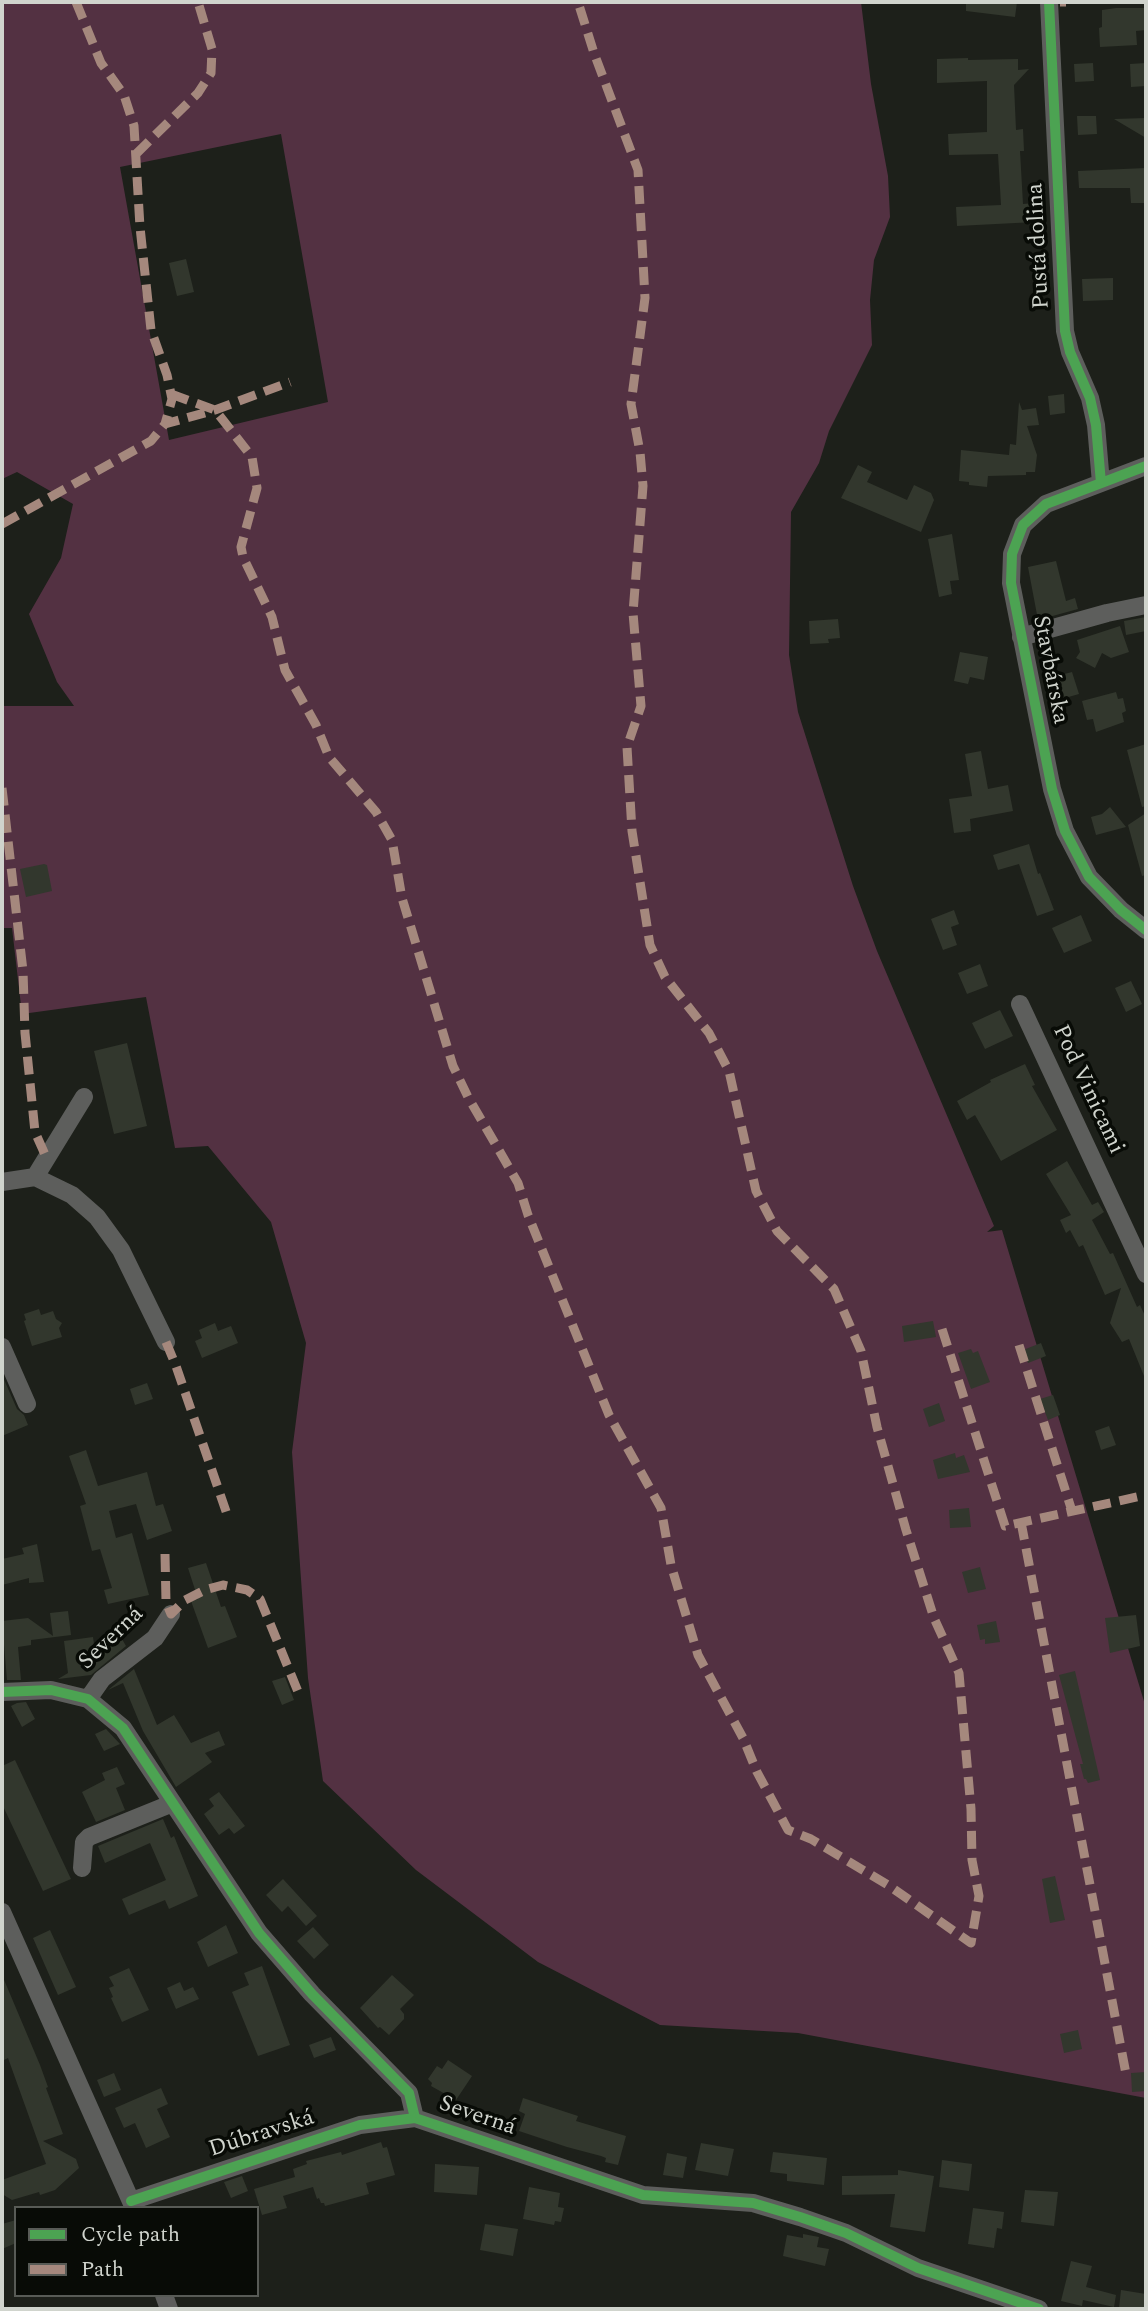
<!DOCTYPE html>
<html>
<head>
<meta charset="utf-8">
<style>
  body { margin:0 }
  #map { position:relative; width:1148px; height:2311px; overflow:hidden; background:#1d201a; font-family:Spectral,serif }
  canvas { display:block }
  .frame { position:absolute; inset:0; border:4px solid #d0d4cd; pointer-events:none }
  .legend { position:absolute; left:14px; top:2206px; width:245px; height:91px; box-sizing:border-box; background:#080b06; border:2px solid #585b56; margin:0; padding:9px 12px; list-style:none; font-size:21px; color:#d0d4cd }
  .legend li { display:flex; align-items:center; gap:14px; height:35px }
  .legend b { width:35px; border:2px solid #585b56 }
</style>
</head>
<body>
<div id="map">
<canvas width="1148" height="2311"></canvas>
<div class="frame"></div>
<ul class="legend">
<li><b style="height:9px;background:#4ca352"></b>Cycle path</li>
<li><b style="height:9px;background:#a5887d"></b>Path</li>
</ul>
</div>
<script>
const ctx = document.querySelector('canvas').getContext('2d');
ctx.lineJoin = 'round';
function paint(path, color) { ctx.fillStyle = color; ctx.fill(path, 'evenodd'); }
const shape = rows => new Path2D(rows.map(r => 'M' + r).join(''));
function strokePath(path, color, width, dash) { ctx.strokeStyle = color; ctx.lineWidth = width; ctx.lineCap = dash ? 'butt' : 'round'; ctx.setLineDash(dash || []); ctx.stroke(path); }
function drawText(font, color, halo, rows, align = 'center') {
  ctx.font = font + ' Spectral,serif'; ctx.lineWidth = 7; ctx.setLineDash([]); ctx.textBaseline = 'middle'; ctx.strokeStyle = halo; ctx.fillStyle = color; for (const [text, x, y, turn = 0] of rows) {
    ctx.save(); ctx.translate(x, y); ctx.rotate((+turn || 0) * Math.PI / 180); ctx.textAlign = isNaN(turn) ? turn : align; if (halo) ctx.strokeText(text, 0, 0); ctx.fillText(text, 0, 0); ctx.restore();
  }
}
paint(shape([
  [2,2,861,2,871,84,888,176,890,217,874,260,870,300,872,345,829,431,819,463,791,512,789,655,798,712,853,886,877,951,994,1226,987,1232,1002,1230,1146,1708,1146,2098,798,2033,660,2025,538,1962,416,1870,323,1781,308,1678,292,1452,306,1343,271,1222,208,1146,175,1148,146,997,22,1014,12,928,2,928,2,706,74,706,57,682,29,614,61,558,73,504,17,472,2,479],
  [281,134,328,402,169,440,120,167]
]), '#533142');
paint(shape([
  [966,2,1017,2,1015,17,966,11],
  [1116,8,1146,8,1146,30,1136,31,1137,45,1100,47,1099,28,1102,27,1102,10],
  [968,58,968,60,1018,59,1018,70,1029,69,1014,85,1016,130,1023,129,1024,151,1020,151,1023,204,1034,203,1035,222,957,226,956,207,1001,205,998,154,949,155,948,134,987,132,987,81,937,83,937,59],
  [1093,63,1094,81,1075,82,1074,64],
  [1146,63,1146,86,1131,87,1130,64],
  [1077,116,1096,116,1097,134,1078,135],
  [1146,118,1146,138,1114,119],
  [1146,168,1146,203,1131,203,1130,188,1079,188,1078,171],
  [186,259,194,292,177,296,169,263],
  [1113,278,1113,300,1083,301,1082,279],
  [1064,394,1065,413,1050,415,1048,396],
  [1019,402,1022,410,1036,408,1039,425,1027,426,1037,455,1035,472,1026,472,1026,475,988,476,987,487,969,485,969,482,959,481,961,450,1009,455,1010,444,1016,445],
  [858,465,872,472,867,482,907,500,914,485,931,493,934,500,921,532,841,498],
  [952,534,959,580,950,581,952,594,939,597,928,539],
  [1056,561,1066,601,1075,598,1078,609,1038,620,1028,567],
  [1146,617,1146,631,1126,635,1124,621],
  [838,619,840,638,828,639,829,643,810,644,809,621],
  [1120,626,1129,652,1111,658,1102,653,1095,668,1076,658,1080,652,1077,640],
  [960,652,988,657,984,680,970,677,968,684,954,681],
  [1072,672,1079,694,1051,702,1045,679],
  [1116,692,1118,699,1123,698,1126,711,1122,713,1124,722,1096,732,1093,719,1087,720,1082,701],
  [1146,744,1146,806,1142,807,1127,750],
  [981,751,988,789,1008,785,1013,811,970,819,971,831,954,833,949,799,972,796,965,754],
  [1110,807,1126,827,1096,835,1091,817,1102,814],
  [1146,813,1146,875,1142,876,1128,825],
  [1029,844,1038,874,1040,873,1054,910,1037,916,1019,864,998,870,993,855],
  [44,864,47,865,52,891,26,897,20,869],
  [954,910,959,924,951,927,957,945,943,950,931,919],
  [1081,915,1092,941,1064,953,1052,928],
  [980,964,988,986,967,994,958,973],
  [1131,981,1142,1004,1126,1012,1115,988],
  [1000,1010,1013,1036,985,1049,972,1023],
  [127,1043,147,1126,114,1134,94,1051],
  [1025,1064,1035,1085,1032,1086,1057,1130,1001,1161,975,1115,967,1120,957,1101,991,1082,990,1080],
  [1067,1161,1092,1205,1098,1202,1104,1212,1092,1220,1110,1254,1113,1253,1137,1307,1140,1305,1146,1318,1146,1381,1129,1339,1122,1342,1110,1323,1121,1288,1105,1295,1083,1245,1079,1247,1070,1230,1066,1233,1060,1220,1071,1215,1046,1174],
  [39,1309,41,1315,53,1311,56,1319,62,1323,59,1328,62,1337,32,1346,24,1321,26,1320,24,1314],
  [933,1321,936,1337,904,1342,902,1326],
  [215,1323,218,1331,231,1326,238,1343,202,1358,195,1341,202,1338,199,1330],
  [1041,1343,1046,1356,1028,1363,1023,1350],
  [971,1349,973,1353,978,1351,990,1382,971,1389,958,1353],
  [2,1375,17,1409,24,1415,28,1425,2,1436],
  [147,1383,153,1399,135,1405,130,1389],
  [1053,1395,1060,1415,1048,1420,1040,1399],
  [939,1403,945,1421,929,1427,923,1409],
  [1109,1426,1116,1445,1101,1450,1095,1431],
  [86,1450,98,1486,147,1472,156,1506,163,1504,172,1531,147,1540,136,1504,109,1511,116,1538,132,1533,149,1595,108,1604,104,1590,112,1588,100,1549,92,1551,80,1506,86,1504,69,1456],
  [955,1453,956,1458,964,1455,970,1472,938,1479,933,1460],
  [969,1508,971,1527,950,1528,949,1510],
  [37,1544,44,1582,29,1583,29,1578,2,1585,2,1559,24,1554,22,1548],
  [206,1563,221,1607,225,1606,237,1637,208,1648,191,1601,198,1599,188,1568],
  [980,1567,986,1589,968,1593,962,1572],
  [68,1611,71,1635,31,1640,31,1645,18,1647,21,1680,7,1680,2,1621,28,1618,53,1636,50,1613],
  [1136,1615,1140,1646,1110,1653,1105,1618],
  [996,1621,1000,1642,985,1644,985,1639,980,1640,977,1625],
  [93,1637,95,1651,122,1639,126,1646,91,1675,58,1679,68,1673,64,1641],
  [134,1669,157,1725,174,1715,191,1743,219,1731,225,1745,205,1753,212,1762,176,1787,143,1731,123,1683,108,1690],
  [1075,1671,1100,1780,1088,1783,1086,1779,1084,1779,1080,1764,1083,1764,1059,1675],
  [285,1677,294,1700,282,1705,272,1681],
  [26,1702,35,1719,22,1727,11,1706,17,1703],
  [106,1729,120,1744,104,1751,95,1734],
  [15,1760,71,1879,43,1891,2,1804,2,1766],
  [117,1767,125,1784,116,1788,125,1810,96,1822,82,1792,105,1780,102,1773],
  [219,1792,245,1826,234,1834,229,1828,219,1835,204,1814,214,1806,209,1799],
  [163,1819,171,1838,174,1836,198,1896,169,1909,165,1900,129,1915,122,1899,166,1880,150,1843,105,1863,98,1846],
  [1055,1876,1065,1920,1050,1923,1042,1879],
  [283,1879,317,1916,306,1926,288,1906,282,1912,266,1895],
  [226,1925,238,1953,208,1967,197,1942],
  [313,1927,329,1945,314,1959,297,1941],
  [50,1930,76,1987,58,1995,33,1938],
  [262,1966,290,2045,258,2056,232,1992,249,1985,244,1973],
  [129,1968,149,2010,122,2022,111,1998,113,1997,109,1988,114,1986,109,1977],
  [2,1975,40,2065,48,2087,46,2088,63,2134,43,2141,76,2159,79,2168,55,2190,40,2195,39,2192,12,2200,2,2194,2,2180,46,2164,8,2058,2,2061],
  [392,1975,414,1995,400,2009,404,2014,404,2019,389,2035,380,2027,378,2028,360,2008],
  [180,1982,184,1991,193,1987,199,1999,176,2009,167,1988],
  [1078,2030,1082,2049,1064,2053,1060,2034],
  [331,2037,336,2050,314,2058,309,2045],
  [448,2060,472,2076,456,2100,431,2086,432,2083,428,2079,437,2066,442,2069],
  [1146,2072,1146,2091,1132,2092,1131,2073],
  [114,2073,121,2090,104,2097,97,2080],
  [161,2088,168,2104,157,2109,170,2137,146,2148,135,2123,124,2128,115,2108],
  [523,2098,578,2116,576,2121,626,2136,618,2165,605,2162,606,2158,601,2156,567,2147,519,2131,525,2114,519,2111],
  [381,2142,383,2148,387,2147,395,2175,366,2183,369,2194,325,2206,324,2203,321,2203,319,2198,317,2199,313,2187,283,2196,287,2208,262,2215,254,2189,295,2177,293,2169,307,2164,306,2161,341,2152,342,2155],
  [701,2143,734,2149,728,2176,695,2170],
  [773,2152,827,2158,824,2185,787,2181,787,2174,770,2172],
  [667,2153,687,2157,683,2178,663,2175],
  [942,2160,972,2164,969,2191,939,2187],
  [435,2164,479,2167,477,2195,434,2192],
  [898,2170,934,2176,925,2232,890,2227,895,2194,842,2195,842,2176,898,2175],
  [242,2176,248,2191,231,2198,224,2182],
  [529,2187,560,2193,558,2207,564,2208,561,2222,555,2221,554,2225,523,2219],
  [1025,2190,1058,2192,1054,2226,1021,2222],
  [973,2208,1004,2212,1002,2229,997,2228,994,2248,968,2244],
  [16,2220,16,2243,2,2249,2,2224],
  [485,2224,518,2229,513,2256,480,2250],
  [803,2234,819,2237,817,2247,829,2249,825,2266,783,2256,787,2235,803,2238],
  [1071,2261,1092,2266,1086,2287,1116,2295,1114,2307,1083,2300,1082,2306,1061,2301],
  [1121,2290,1146,2294,1146,2309,1119,2308]
]), '#32372d');
strokePath(shape([
  [1049,2,1065,331,1070,352,1090,398,1096,425,1101,483],
  [1146,466,1046,504,1023,525,1012,554,1011,583,1052,789,1065,831,1089,877,1121,910,1146,930],
  [1021,637,1107,613,1146,605],
  [1020,1004,1146,1274],
  [35,1177,84,1097],
  [2,1182,35,1177,72,1195,97,1217,121,1250,166,1342],
  [2,1347,27,1404],
  [2,1692,51,1690,88,1699,123,1728,259,1933,312,1994,409,2093,415,2118],
  [88,1699,102,1679,155,1638,171,1614],
  [82,1868,84,1842,89,1837,173,1803],
  [2,1912,134,2208],
  [131,2201,360,2125,415,2118,643,2195,753,2203,800,2217,846,2233,918,2268,1039,2309],
  [164,2295,169,2309]
]), '#5d5e5c', 18);
strokePath(shape([
  [76,2,101,63,124,95,134,126,140,227,151,330,167,375,172,399,165,424],
  [1060,2,1066,2],
  [136,154,198,93,211,73,212,49,198,2],
  [171,394,215,410,252,457,257,488,241,547,243,557,272,617,285,670,316,725,329,757,376,812,392,840,402,898,453,1066,468,1097,518,1183,528,1215,609,1415,661,1508,671,1565,698,1655,743,1738,757,1772,788,1830,811,1839,888,1885,971,1943,979,1896,972,1860,971,1809,959,1673,934,1618,906,1530,877,1427,861,1351,834,1289,777,1231,756,1191,729,1071,709,1033,665,977,650,945,632,831,627,747,641,706,633,613,643,486,640,452,631,404,645,298,638,170,594,53,578,2],
  [2,524,151,441,165,424,215,410,290,382],
  [2,788,23,971,25,1033,35,1132,47,1159],
  [942,1329,1005,1526,1146,1495],
  [166,1342,176,1366,229,1520],
  [1019,1345,1072,1511],
  [1021,1522,1126,2074],
  [165,1554,166,1602,171,1614,185,1600,205,1590,223,1585,247,1590,260,1599,299,1694]
]), '#a5887d', 9, [18, 9]);
strokePath(shape([
  [1049,2,1065,331,1070,352,1090,398,1096,425,1101,483],
  [1146,466,1046,504,1023,525,1012,554,1011,583,1052,789,1065,831,1089,877,1121,910,1146,930],
  [2,1692,51,1690,88,1699,123,1728,259,1933,312,1994,409,2093,415,2118],
  [131,2201,360,2125,415,2118,643,2195,753,2203,800,2217,846,2233,918,2268,1039,2309]
]), '#4ca352', 10);
drawText('23px', '#d0d4cd', '#080b06', [
  ["Pustá dolina",1040,246,-93],
  ["Stavbárska",1049,670,79],
  ["Pod Vinicami",1087,1090,65],
  ["Severná",112,1639,-44],
  ["Severná",477,2117,19],
  ["Dúbravská",262,2135,-18]
]);
</script>
</body>
</html>
